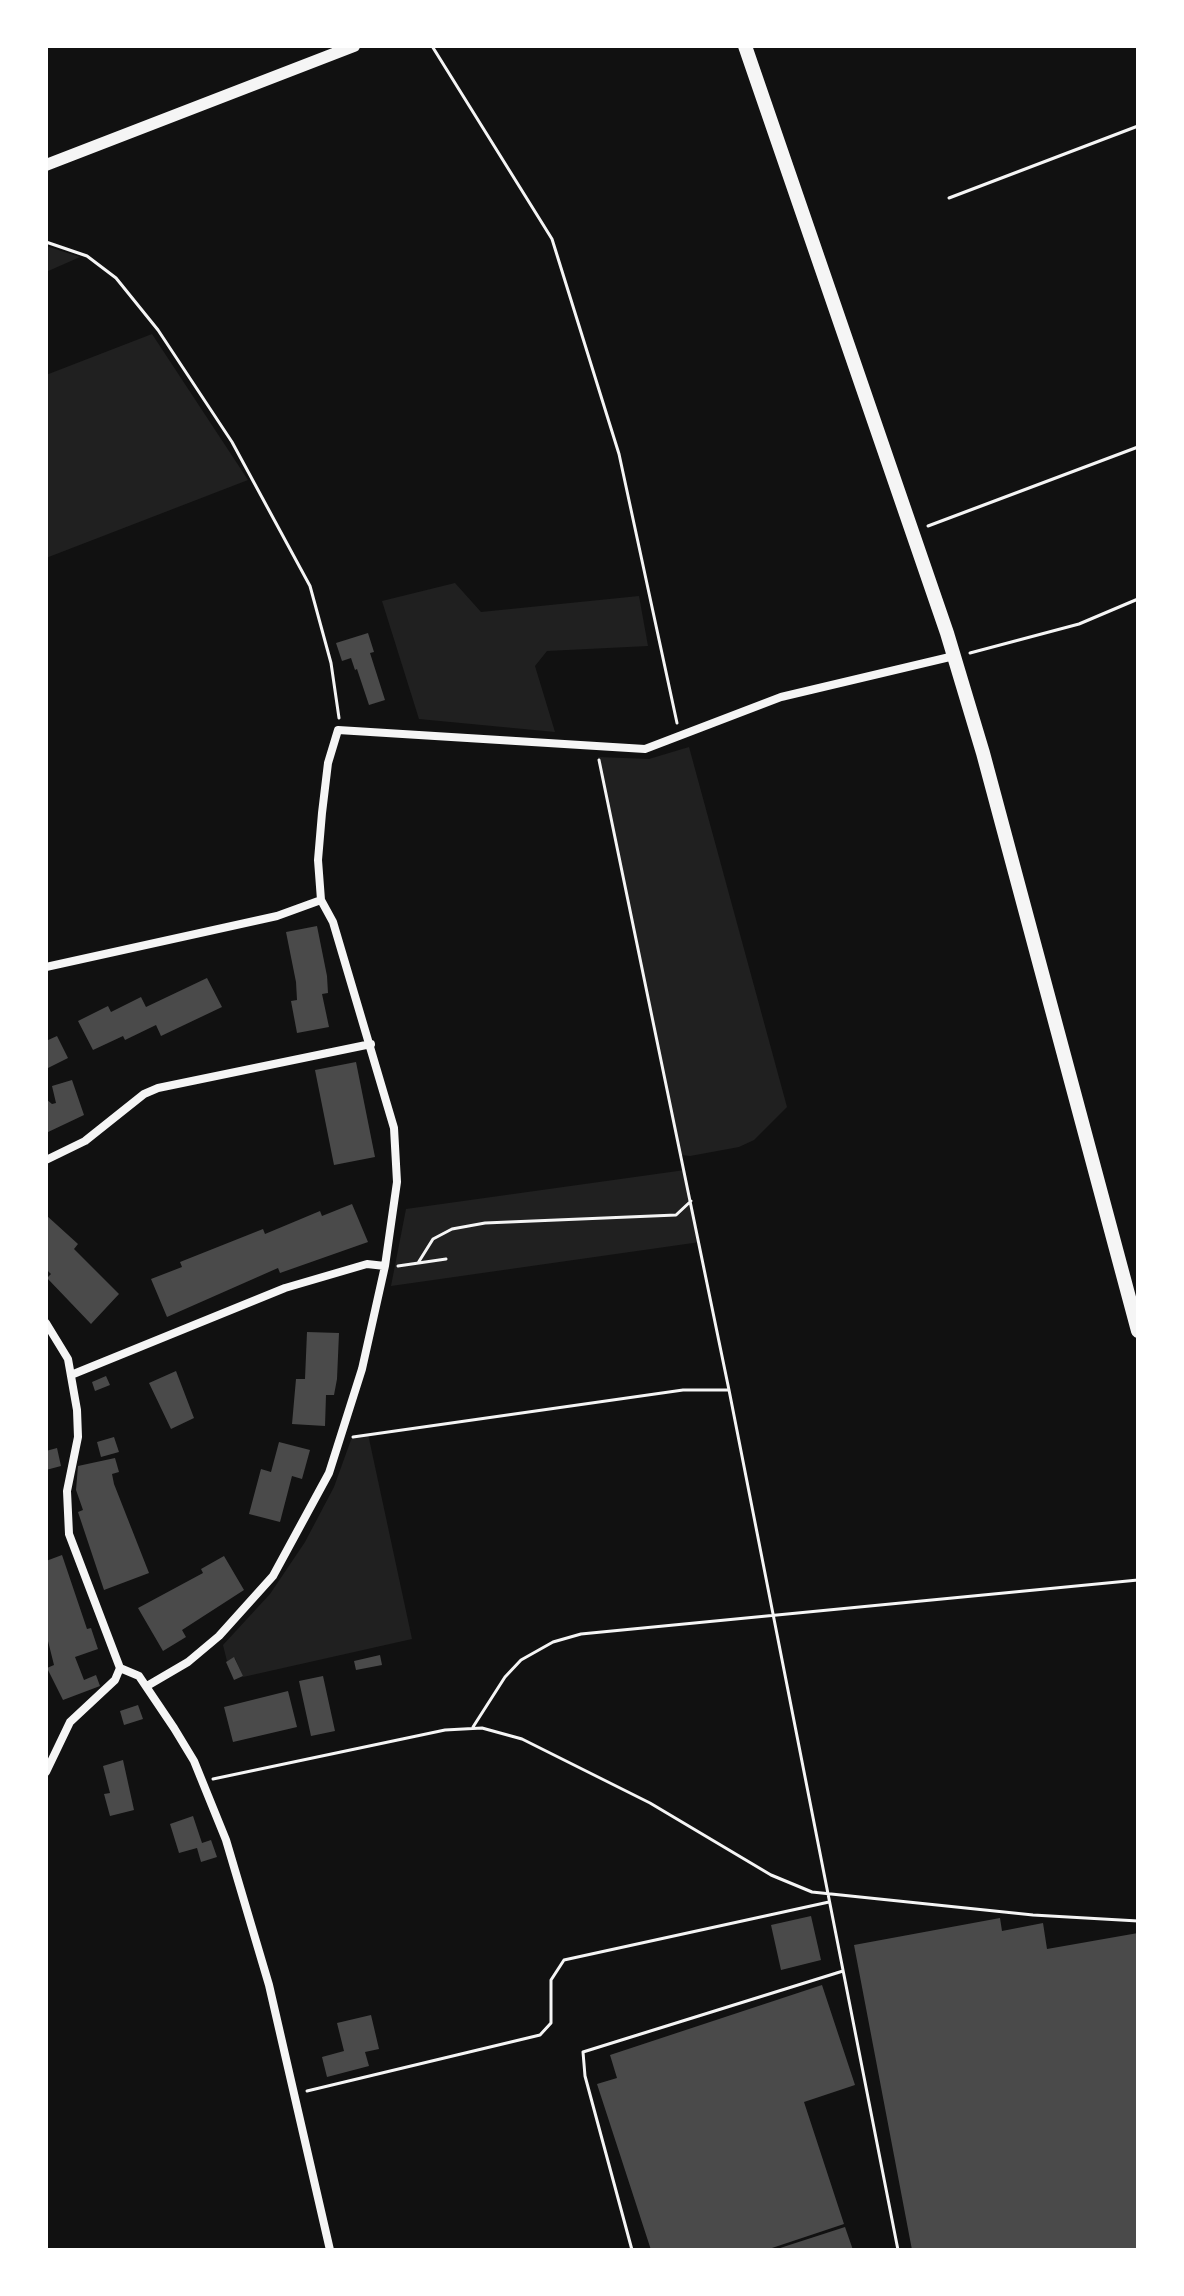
<!DOCTYPE html>
<html>
<head>
<meta charset="utf-8">
<style>
  body { margin:0 }
  #map { position:relative; width:1184px; height:2296px; overflow:hidden; background:#111; font-family:Spectral,serif }
  canvas { display:block }
  .frame { position:absolute; inset:0; border:48px solid #fff; pointer-events:none }
</style>
</head>
<body>
<div id="map">
<canvas width="1184" height="2296"></canvas>
<div class="frame"></div>
</div>
<script>
const ctx = document.querySelector('canvas').getContext('2d');
ctx.lineJoin = 'round';
function paint(path, color) { ctx.fillStyle = color; ctx.fill(path, 'evenodd'); }
const shape = rows => new Path2D(rows.map(r => 'M' + r).join(''));
function strokePath(path, color, width, dash) { ctx.strokeStyle = color; ctx.lineWidth = width; ctx.lineCap = dash ? 'butt' : 'round'; ctx.setLineDash(dash || []); ctx.stroke(path); }
paint(shape([
  [46,246,80,257,46,272],
  [152,334,248,480,46,558,46,375],
  [455,583,481,612,639,596,648,646,547,651,535,666,555,732,419,719,382,601],
  [689,747,787,1107,754,1140,739,1147,690,1156,681,1155,598,757,649,759],
  [685,1170,700,1242,391,1286,406,1209],
  [368,1434,412,1639,243,1677,235,1658,227,1661,223,1645,270,1594,305,1542,334,1487,352,1437]
]), '#202020');
paint(shape([
  [368,633,374,652,370,653,385,700,369,705,357,669,355,670,351,658,342,661,336,643],
  [317,926,327,976,328,993,322,994,329,1027,297,1033,291,1001,297,1000,296,982,286,932],
  [207,978,222,1007,161,1036,156,1025,125,1040,123,1036,93,1050,78,1021,108,1006,111,1012,141,997,146,1007],
  [57,1036,68,1058,46,1069,46,1041],
  [356,1062,375,1157,334,1165,315,1070],
  [72,1080,84,1115,46,1133,46,1099,52,1104,56,1103,52,1086],
  [352,1204,368,1242,280,1273,278,1268,167,1317,151,1279,182,1267,180,1262,263,1229,265,1234,320,1211,322,1216],
  [46,1215,78,1244,74,1249,119,1294,91,1324,47,1278,51,1274,46,1269],
  [307,1332,339,1333,337,1379,334,1395,326,1395,325,1426,292,1424,296,1379,305,1379],
  [176,1371,194,1418,171,1429,149,1383],
  [106,1376,110,1385,95,1391,92,1382],
  [114,1437,119,1452,101,1457,97,1442],
  [279,1442,310,1450,302,1479,292,1476,280,1522,249,1514,261,1469,271,1472],
  [57,1448,61,1466,46,1470,46,1451],
  [115,1458,119,1472,112,1474,114,1484,149,1573,104,1590,78,1512,83,1510,76,1490,78,1466],
  [62,1555,87,1629,91,1628,98,1649,75,1657,84,1680,96,1675,100,1686,63,1700,47,1668,54,1665,46,1633,46,1561],
  [224,1556,244,1590,182,1630,186,1637,163,1651,138,1608,203,1573,201,1569],
  [380,1655,382,1665,356,1670,354,1661],
  [234,1657,243,1676,234,1680,226,1662],
  [323,1676,335,1731,311,1736,299,1681],
  [288,1691,297,1727,233,1742,224,1707],
  [138,1705,143,1719,124,1725,120,1711],
  [123,1760,134,1810,110,1816,104,1794,110,1793,103,1766],
  [193,1816,202,1843,211,1840,217,1857,201,1862,197,1848,179,1853,170,1824],
  [811,1916,821,1960,781,1970,771,1925],
  [1000,1918,1002,1931,1043,1923,1047,1949,1138,1933,1138,2250,912,2250,854,1945],
  [822,1985,855,2085,804,2102,844,2224,766,2250,651,2250,597,2084,617,2078,610,2055],
  [371,2015,379,2049,365,2052,369,2066,327,2077,322,2057,344,2051,337,2023],
  [845,2227,853,2250,777,2250,777,2249]
]), '#4a4a4a');
strokePath(shape([
  [432,46,552,239,619,454,677,723],
  [949,198,1138,126],
  [46,242,87,256,116,278,158,330,232,442,310,586,331,663,339,718],
  [928,526,1138,447],
  [970,653,1079,624,1138,599],
  [599,760,729,1390,898,2250],
  [418,1263,433,1239,452,1229,485,1223,676,1215,691,1201],
  [398,1266,446,1259],
  [353,1437,683,1390,729,1390],
  [473,1727,505,1677,521,1660,553,1642,581,1634,1138,1580],
  [213,1779,445,1730,482,1728,522,1739,650,1803,771,1875,812,1892,1033,1915,1138,1921],
  [307,2091,540,2035,551,2023,551,1980,564,1960,829,1902],
  [632,2250,585,2076,583,2052,843,1971]
]), '#f5f5f5', 3);
strokePath(shape([
  [46,967,277,916,321,900,318,860,322,813,328,763,338,730,645,749,781,697,954,656],
  [46,1160,85,1141,144,1094,158,1088,371,1044],
  [46,1323,68,1359,77,1410,78,1437,67,1491,69,1534,120,1668],
  [71,1375,285,1288,367,1264,385,1266],
  [120,1668,139,1676,174,1728,194,1761,226,1840,269,1985,330,2250],
  [147,1686,188,1662,219,1636,273,1576,329,1473,362,1369,385,1266,397,1182,394,1128,333,922,321,900],
  [46,1772,70,1722,115,1680,120,1668]
]), '#f5f5f5', 8);
strokePath(shape([
  [46,165,354,46]
]), '#f5f5f5', 12);
strokePath(shape([
  [745,46,947,633,983,753,1138,1331]
]), '#f5f5f5', 14);
</script>
</body>
</html>
